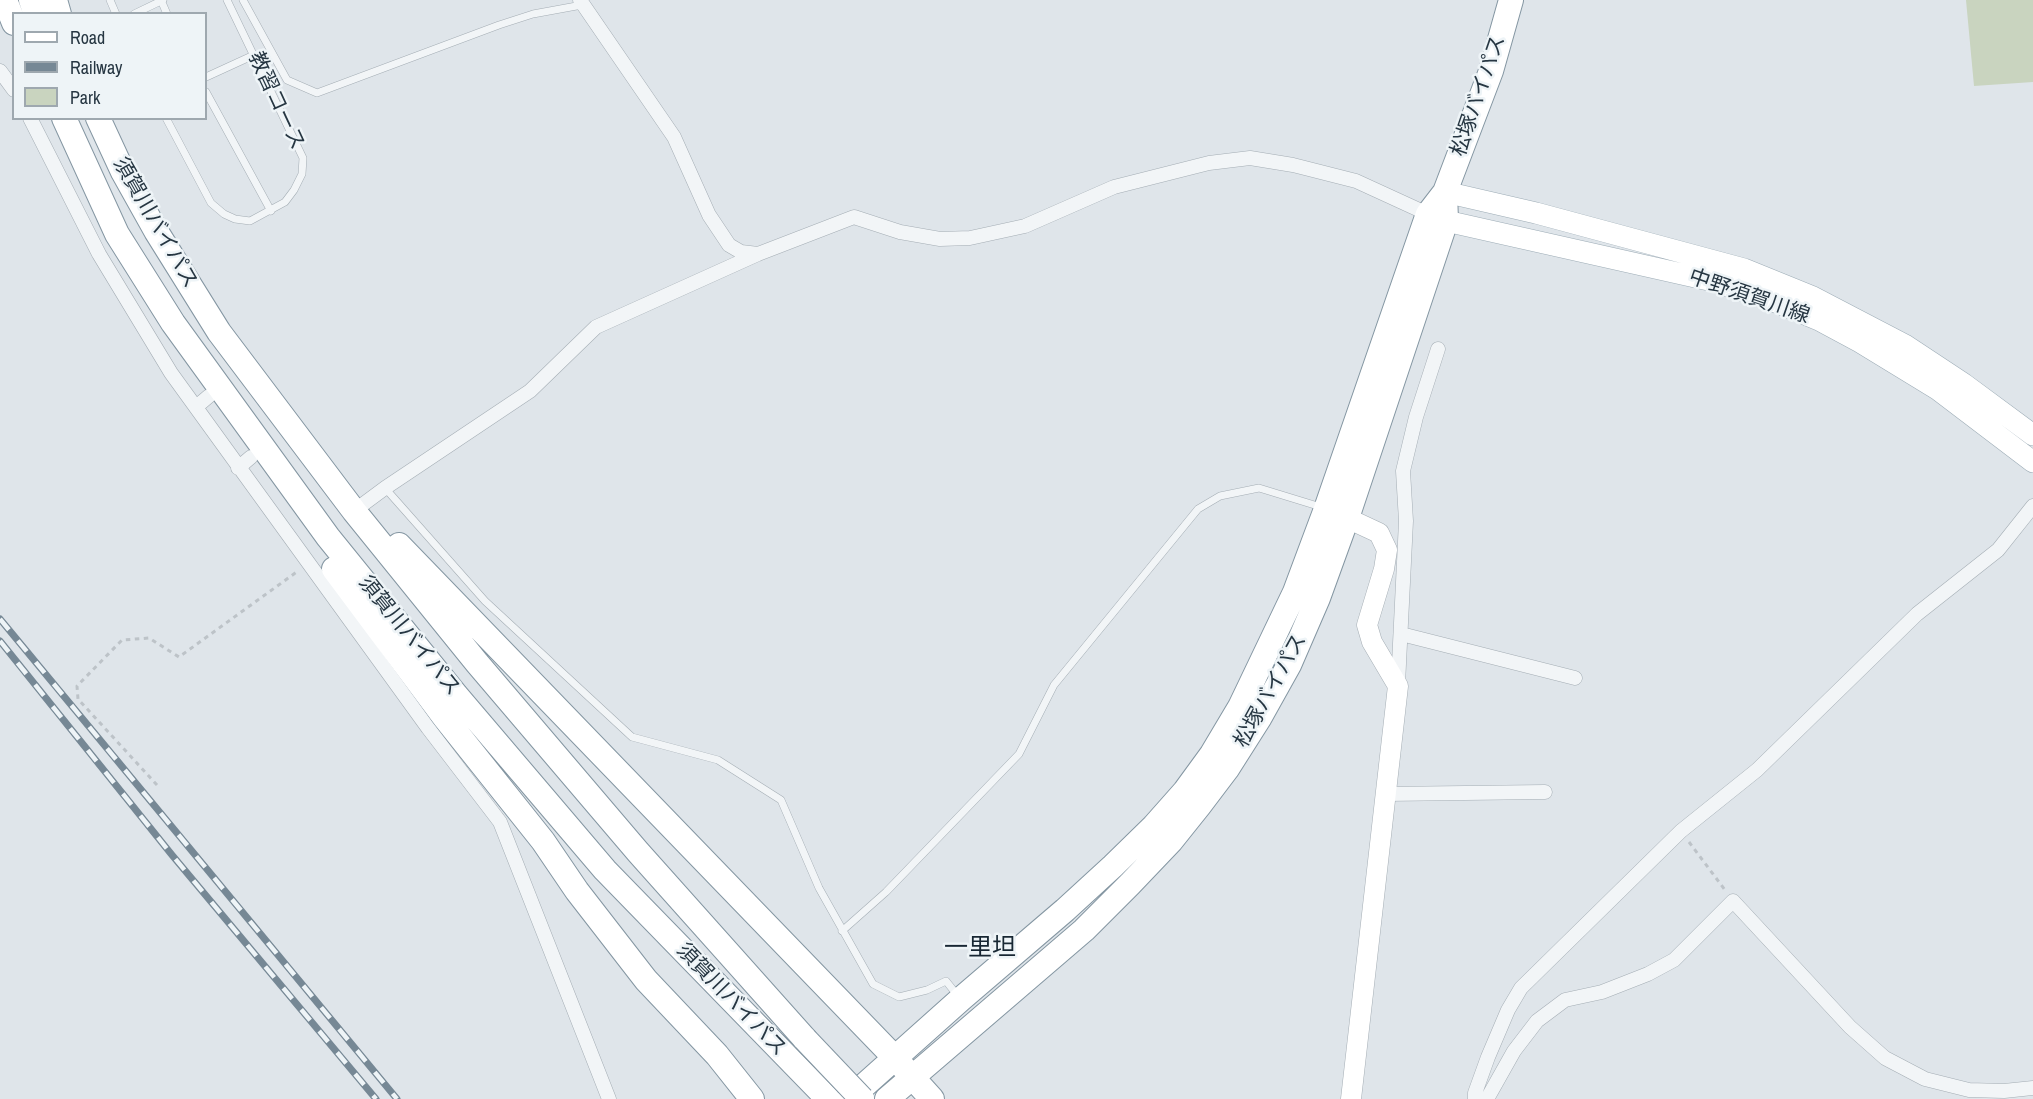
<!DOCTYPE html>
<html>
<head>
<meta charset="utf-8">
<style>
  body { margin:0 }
  #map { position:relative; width:2033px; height:1099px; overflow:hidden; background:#dfe5ea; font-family:"Archivo Narrow",sans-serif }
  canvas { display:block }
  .legend { position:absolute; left:12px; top:12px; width:195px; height:108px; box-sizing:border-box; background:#eef4f7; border:2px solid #9ea8af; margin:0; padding:8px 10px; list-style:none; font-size:18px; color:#263642 }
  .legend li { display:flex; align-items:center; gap:12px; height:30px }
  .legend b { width:30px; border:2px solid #9ea8af }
</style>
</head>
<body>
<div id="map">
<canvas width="2033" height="1099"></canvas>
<ul class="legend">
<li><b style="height:8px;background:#fff"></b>Road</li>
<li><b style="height:8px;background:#768895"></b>Railway</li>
<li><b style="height:16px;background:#c9d4bf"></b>Park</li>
</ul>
</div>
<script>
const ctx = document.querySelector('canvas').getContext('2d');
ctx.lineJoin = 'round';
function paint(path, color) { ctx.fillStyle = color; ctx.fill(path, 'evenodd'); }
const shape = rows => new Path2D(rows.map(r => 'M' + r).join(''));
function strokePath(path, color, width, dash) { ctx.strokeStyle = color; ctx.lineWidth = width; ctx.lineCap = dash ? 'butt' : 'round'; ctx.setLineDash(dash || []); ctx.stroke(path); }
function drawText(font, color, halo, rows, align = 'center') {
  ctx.font = font + ' "Archivo Narrow","Noto Sans JP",sans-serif'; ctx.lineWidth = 5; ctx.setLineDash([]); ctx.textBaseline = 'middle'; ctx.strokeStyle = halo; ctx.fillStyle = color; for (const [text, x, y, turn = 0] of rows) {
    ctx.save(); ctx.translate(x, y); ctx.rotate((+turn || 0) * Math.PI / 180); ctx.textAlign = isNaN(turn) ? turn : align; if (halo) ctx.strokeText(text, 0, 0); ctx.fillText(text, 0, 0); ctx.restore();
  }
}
paint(shape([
  [1966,0,2033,0,2033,82,1974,86]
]), '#c9d4bf');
const lane = shape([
  [110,0,116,14],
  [161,0,167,14],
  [243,0,287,80,317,93,499,25,533,14,582,5],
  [134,14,163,0],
  [206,77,254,55],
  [206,92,271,211],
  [166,118,211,203,224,214,235,219,250,221,285,202,294,190,302,174,303,158,227,0],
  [385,488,485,601,632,737,718,760,781,800,819,888,873,984,899,997,927,990,946,981,958,996],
  [842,931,886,892,1019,754,1054,685,1198,509,1220,496,1259,488,1321,507]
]);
const street = shape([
  [580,0,674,137,709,215,729,245,741,252,758,254],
  [0,71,14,90],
  [30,118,99,254,171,373,428,728,500,822,609,1099],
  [196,407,209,396],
  [238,468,251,457],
  [354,511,385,488,530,391,596,327,758,254,854,217,900,232,940,239,970,238,1025,226,1114,187,1209,163,1250,158,1293,165,1356,181,1428,214],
  [1401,634,1575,678],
  [1398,684,1406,521,1403,471,1416,417,1438,349],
  [1385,794,1545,792],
  [1475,1099,1475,1093,1488,1057,1508,1010,1521,988,1681,831,1757,770,1917,614,1998,550,2033,506],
  [1487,1099,1514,1051,1537,1021,1565,1000,1602,992,1648,974,1674,960,1733,901,1850,1027,1885,1058,1925,1079,1969,1090,2004,1091,2033,1088]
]);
const secondary = shape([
  [1334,512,1379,533,1387,550,1384,569,1367,625,1372,642,1398,686,1351,1099]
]);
const primary = shape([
  [1445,192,1536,213,1744,269,1813,297,1905,345,1964,384,2033,435],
  [1432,215,1446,221,1713,281,1771,300,1819,320,1860,342,1937,389,2033,462]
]);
const highway = shape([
  [5,0,14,23],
  [31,0,36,14],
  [55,0,59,14],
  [64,118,117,234,173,323,328,537,456,695,605,870,828,1099],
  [98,118,123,172,156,231,219,332,354,511,477,663,638,852,805,1039],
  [399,545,895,1058,932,1099],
  [334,569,445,718,543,841,577,891,646,980,717,1055,752,1099],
  [849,1099,961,999,1065,910,1113,866,1154,826,1185,791,1212,754,1240,707,1295,592,1326,509,1428,214,1445,192,1491,71,1511,0],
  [887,1099,1084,930,1130,884,1171,841,1199,806,1227,769,1260,717,1289,665,1318,598,1347,518,1446,221,1445,192]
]);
strokePath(lane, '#a4adb4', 8);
strokePath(street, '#a4adb4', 15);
strokePath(secondary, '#a4adb4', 21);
strokePath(primary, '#9dacb6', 22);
strokePath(highway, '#8496a2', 26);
strokePath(shape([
  [157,785,78,699,77,686,122,640,149,638,179,657,298,571],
  [1689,842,1725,890]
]), '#bdc3c8', 3, [4.5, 4.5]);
strokePath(lane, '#f2f5f7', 7);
strokePath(street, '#f2f5f7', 14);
strokePath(secondary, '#fff', 20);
strokePath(primary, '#fff', 21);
strokePath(highway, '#fff', 24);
const rail = shape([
  [0,619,397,1099],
  [0,641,172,855,376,1099]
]);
strokePath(rail, '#768895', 7);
strokePath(rail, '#eef4f7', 4.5, [14]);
const highwayBridge = shape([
  [805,1039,862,1099]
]);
strokePath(highwayBridge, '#8496a2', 26, []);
strokePath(highwayBridge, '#fff', 24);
drawText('21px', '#263642', '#eef4f7', [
  ["松塚バイパス",1479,96,-71],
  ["教習コース",276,101,65],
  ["須賀川バイパス",155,223,60],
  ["中野須賀川線",1749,297,19],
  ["須賀川バイパス",409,636,51],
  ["松塚バイパス",1271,691,-61],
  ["須賀川バイパス",731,1000,46]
]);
drawText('24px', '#182733', '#eef4f7', [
  ["一里坦",980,949]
]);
</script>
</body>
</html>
